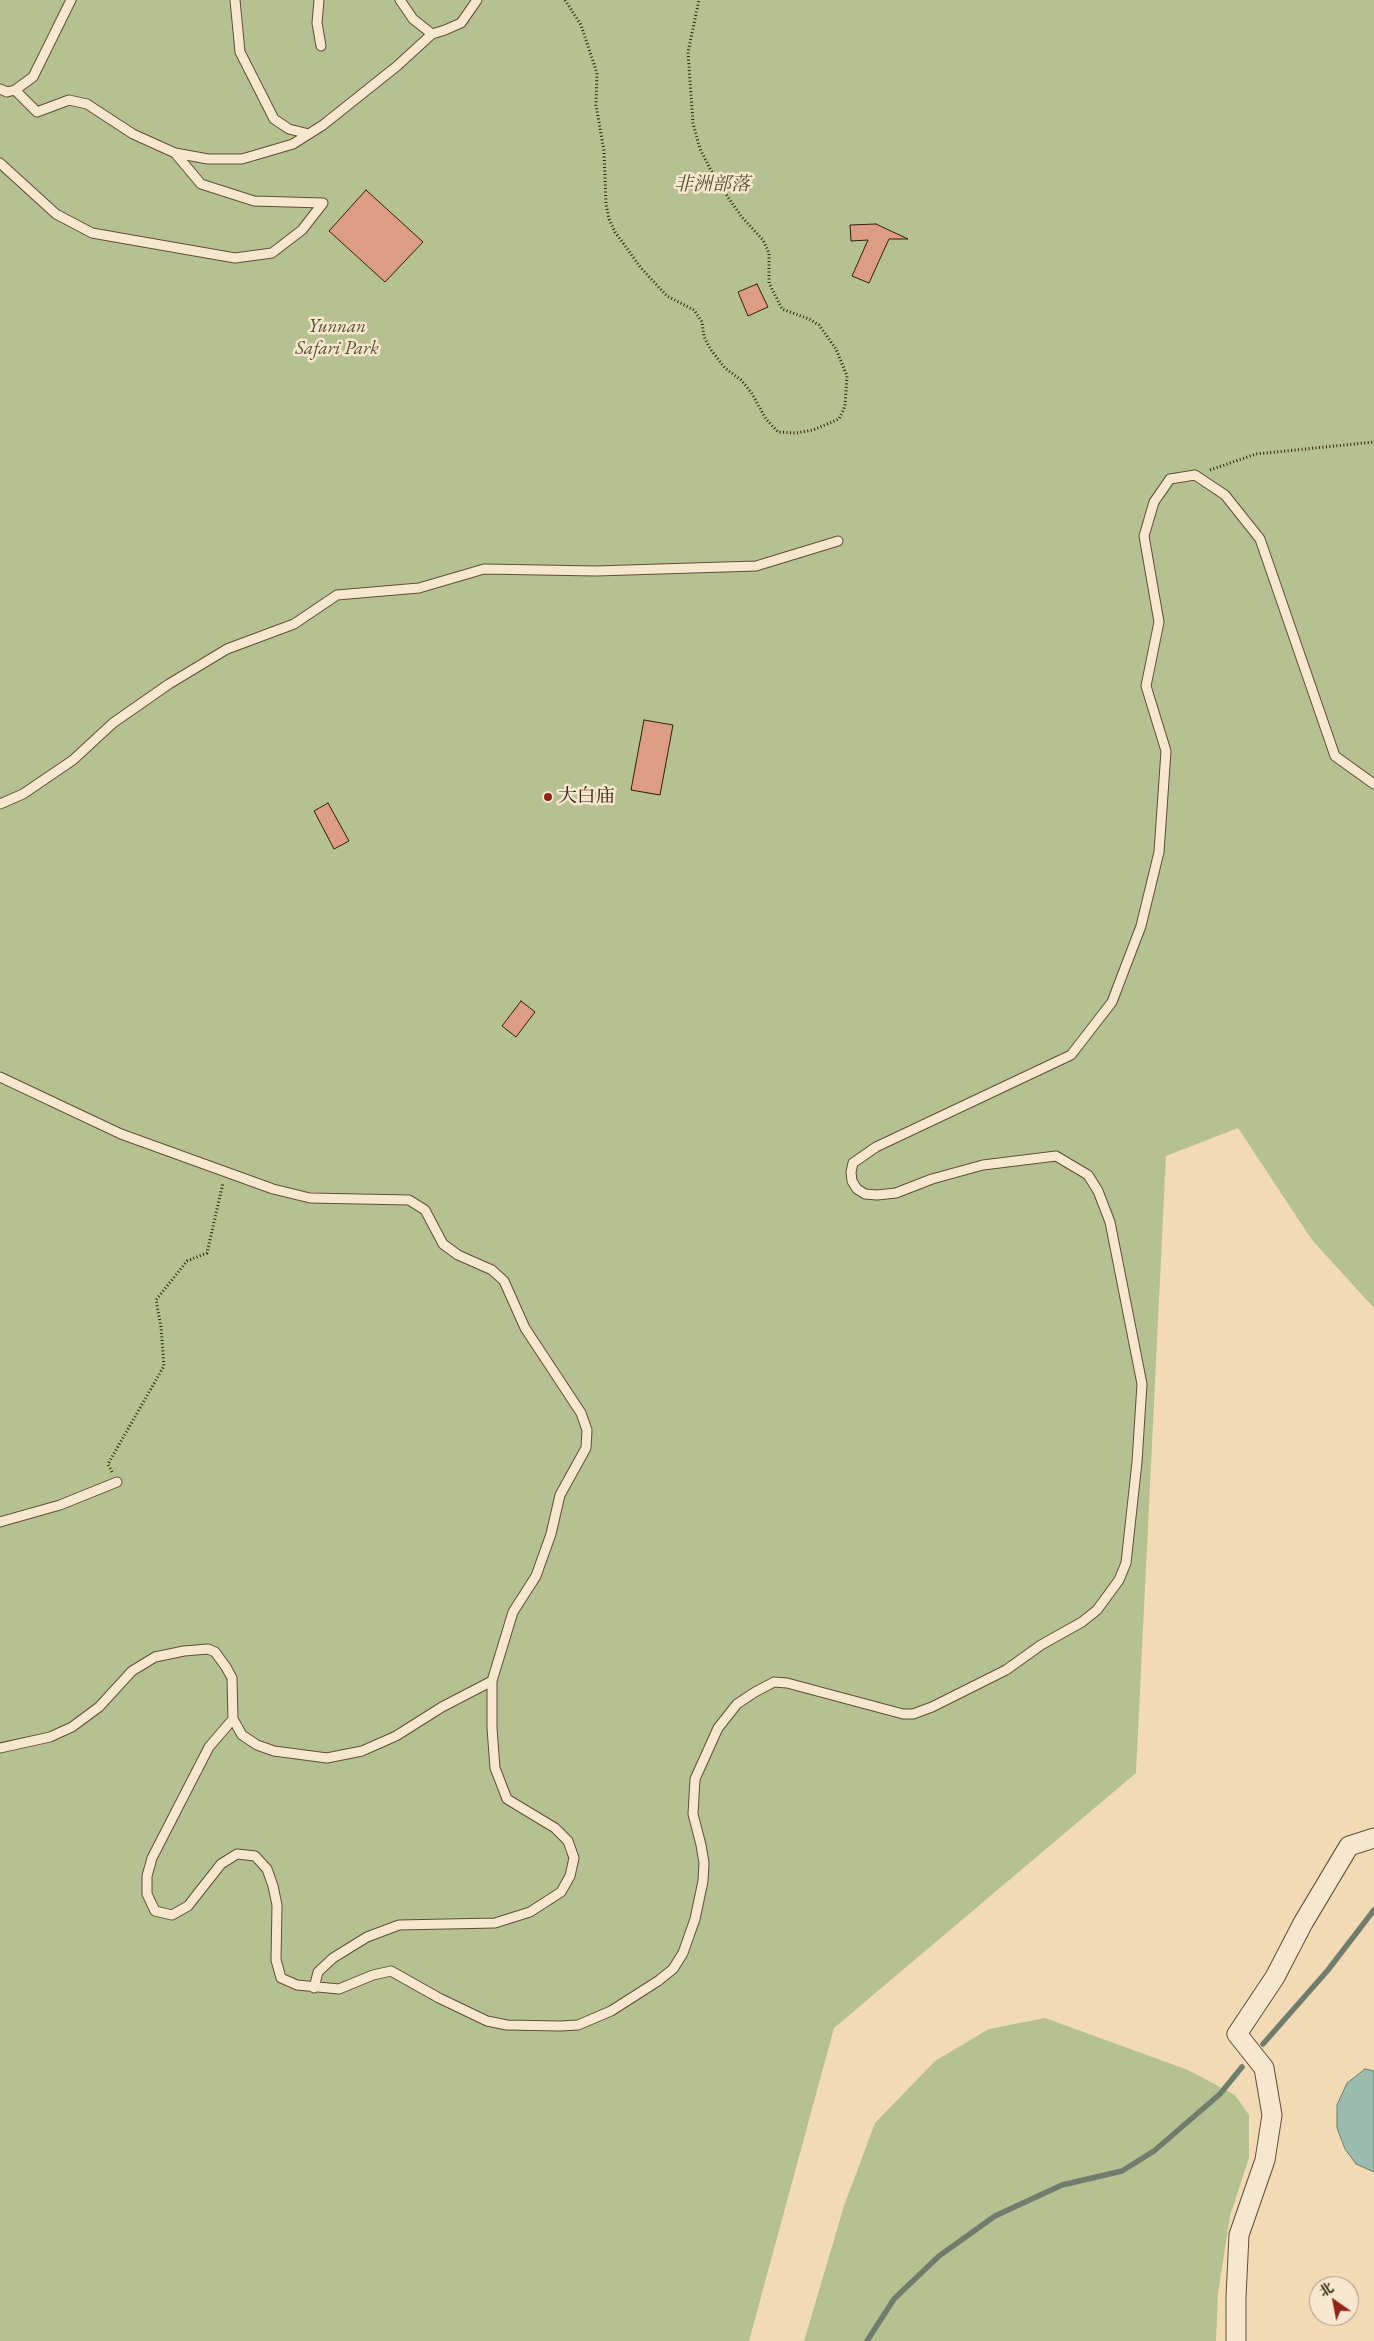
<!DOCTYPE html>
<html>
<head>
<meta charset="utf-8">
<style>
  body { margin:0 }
  #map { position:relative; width:1374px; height:2341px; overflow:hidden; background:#f2dab5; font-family:"EB Garamond","Noto Serif SC",serif }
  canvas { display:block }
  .north { position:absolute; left:1309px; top:2276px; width:50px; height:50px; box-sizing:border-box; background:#f7e7cf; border:1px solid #a79781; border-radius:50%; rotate:327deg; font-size:14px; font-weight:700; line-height:20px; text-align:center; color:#30200b }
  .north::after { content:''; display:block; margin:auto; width:18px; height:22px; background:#8f2418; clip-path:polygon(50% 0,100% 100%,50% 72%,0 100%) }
</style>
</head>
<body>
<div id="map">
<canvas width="1374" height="2341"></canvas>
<div class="north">北</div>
</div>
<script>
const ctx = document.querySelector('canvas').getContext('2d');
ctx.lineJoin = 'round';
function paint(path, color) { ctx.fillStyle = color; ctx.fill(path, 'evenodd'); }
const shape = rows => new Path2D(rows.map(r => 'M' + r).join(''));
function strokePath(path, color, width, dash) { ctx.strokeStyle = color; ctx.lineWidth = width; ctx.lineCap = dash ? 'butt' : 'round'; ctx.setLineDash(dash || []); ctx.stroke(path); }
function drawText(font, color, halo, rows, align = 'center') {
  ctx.font = font + ' "EB Garamond","Noto Serif SC",serif'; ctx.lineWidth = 5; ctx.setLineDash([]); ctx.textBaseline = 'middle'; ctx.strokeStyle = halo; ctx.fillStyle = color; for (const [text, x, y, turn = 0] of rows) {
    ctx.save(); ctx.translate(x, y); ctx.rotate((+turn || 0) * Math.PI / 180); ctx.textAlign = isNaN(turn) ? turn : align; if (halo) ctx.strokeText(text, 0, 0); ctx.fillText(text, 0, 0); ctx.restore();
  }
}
paint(shape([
  [0,0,1374,0,1374,1308,1312,1240,1238,1128,1166,1156,1136,1773,834,2028,749,2341,0,2341],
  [1045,2018,1188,2070,1235,2095,1249,2115,1249,2158,1230,2216,1218,2293,1216,2341,804,2341,844,2206,875,2123,935,2061,989,2029]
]), '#b6c191');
const water = shape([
  [1365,2069,1374,2071,1374,2172,1356,2164,1345,2149,1337,2128,1337,2105,1347,2083,1365,2069]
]);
paint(water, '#9bbbae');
strokePath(water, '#707d6d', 1);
strokePath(shape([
  [1263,2044,1328,1970,1374,1910],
  [867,2341,894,2299,939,2256,995,2216,1062,2185,1122,2171,1154,2151,1220,2094,1242,2067]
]), '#707d6d', 5.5);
const building = shape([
  [366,190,423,242,385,282,329,231,366,190],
  [876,224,908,239,889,239,869,283,852,276,868,240,851,241,850,225,876,224],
  [757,284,768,307,748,316,738,292,757,284],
  [644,720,673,725,660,795,631,790,644,720],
  [328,803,349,841,334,849,314,811,328,803],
  [521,1001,535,1012,516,1037,502,1026,521,1001]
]);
paint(building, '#dd9c84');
strokePath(building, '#30200b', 1);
const lane = shape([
  [235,0,240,52,274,119,289,129,309,134],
  [319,0,317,23,321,46],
  [400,0,413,19,432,34],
  [0,89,7,92,15,90,33,77,71,0],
  [15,90,37,112,69,100,87,104,133,134,175,153,208,159,242,159,293,144,323,125,397,66,432,34,445,30,461,23,477,0],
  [175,153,201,184,254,201,323,203],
  [0,163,56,214,92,233,235,258,272,253,302,230,323,203],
  [0,804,23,794,73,760,113,723,169,684,227,649,294,624,337,595,419,588,484,569,596,571,756,566,838,541],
  [0,1077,121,1134,273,1189,310,1198,409,1200,425,1210,443,1244,458,1255,492,1270,504,1281,525,1328,581,1413,587,1430,586,1448,560,1495,551,1534,536,1576,513,1612,492,1681,492,1728,495,1768,507,1799,555,1828,568,1841,574,1858,570,1876,561,1892,530,1912,495,1923,399,1925,367,1937,333,1958,318,1972,314,1988],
  [0,1522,60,1505,117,1482],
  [233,1719,209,1747,152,1858,147,1876,147,1894,155,1911,172,1915,188,1906,221,1864,237,1854,255,1856,267,1869,273,1886,277,1905,276,1960,281,1978,297,1985,339,1989,373,1975,391,1971,439,1998,487,2021,507,2025,560,2026,578,2025,611,2011,658,1981,673,1969,683,1953,695,1919,703,1881,704,1863,701,1845,693,1814,695,1779,718,1728,737,1704,755,1692,774,1682,787,1683,903,1714,913,1714,932,1707,1006,1670,1041,1645,1082,1622,1097,1610,1119,1580,1126,1563,1137,1462,1142,1384,1110,1222,1098,1191,1088,1175,1056,1156,983,1165,932,1179,896,1193,877,1195,865,1194,857,1189,852,1181,851,1172,853,1163,876,1147,1071,1055,1112,1002,1141,926,1159,852,1166,751,1146,686,1159,622,1144,536,1154,502,1170,479,1195,475,1225,495,1260,539,1335,756,1374,784],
  [0,1748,50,1737,72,1727,99,1707,132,1671,155,1657,184,1651,208,1649,215,1652,226,1667,232,1678,233,1719,242,1735,257,1745,274,1751,327,1758,362,1751,396,1736,442,1707,492,1681]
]);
const street = shape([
  [1236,2341,1236,2297,1239,2235,1265,2160,1272,2115,1264,2068,1237,2034,1275,1977,1303,1923,1349,1846,1374,1838]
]);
strokePath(lane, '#604e36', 11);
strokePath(street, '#604e36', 21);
strokePath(shape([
  [565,0,581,25,597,73,596,105,604,151,606,204,609,219,615,232,641,268,667,296,694,310,702,322,704,337,711,350,725,368,741,380,751,392,766,419,778,432,796,433,813,430,839,419,845,406,847,376,836,349,819,325,809,319,782,309,769,283,769,253,763,240,741,216,716,180,700,149,693,123,688,52,699,0],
  [1210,470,1256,454,1374,442],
  [112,1472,108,1464,164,1366,161,1327,156,1300,187,1261,207,1253,223,1183]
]), '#30200b', 3, [1, 2.5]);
strokePath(lane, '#f7e7cf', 9);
strokePath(street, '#f7e7cf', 19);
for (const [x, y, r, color] of [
  [548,797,5,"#8f2418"]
]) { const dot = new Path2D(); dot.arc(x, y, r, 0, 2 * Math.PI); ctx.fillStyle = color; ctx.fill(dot); strokePath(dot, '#f7e7cf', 2); }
drawText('italic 19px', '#585033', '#f7e7cf', [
  ["非洲部落",712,185],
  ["Yunnan",337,327],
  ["Safari Park",337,349]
]);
drawText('19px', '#30200b', '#f7e7cf', [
  ["大白庙",558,797]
], 'left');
</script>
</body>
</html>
